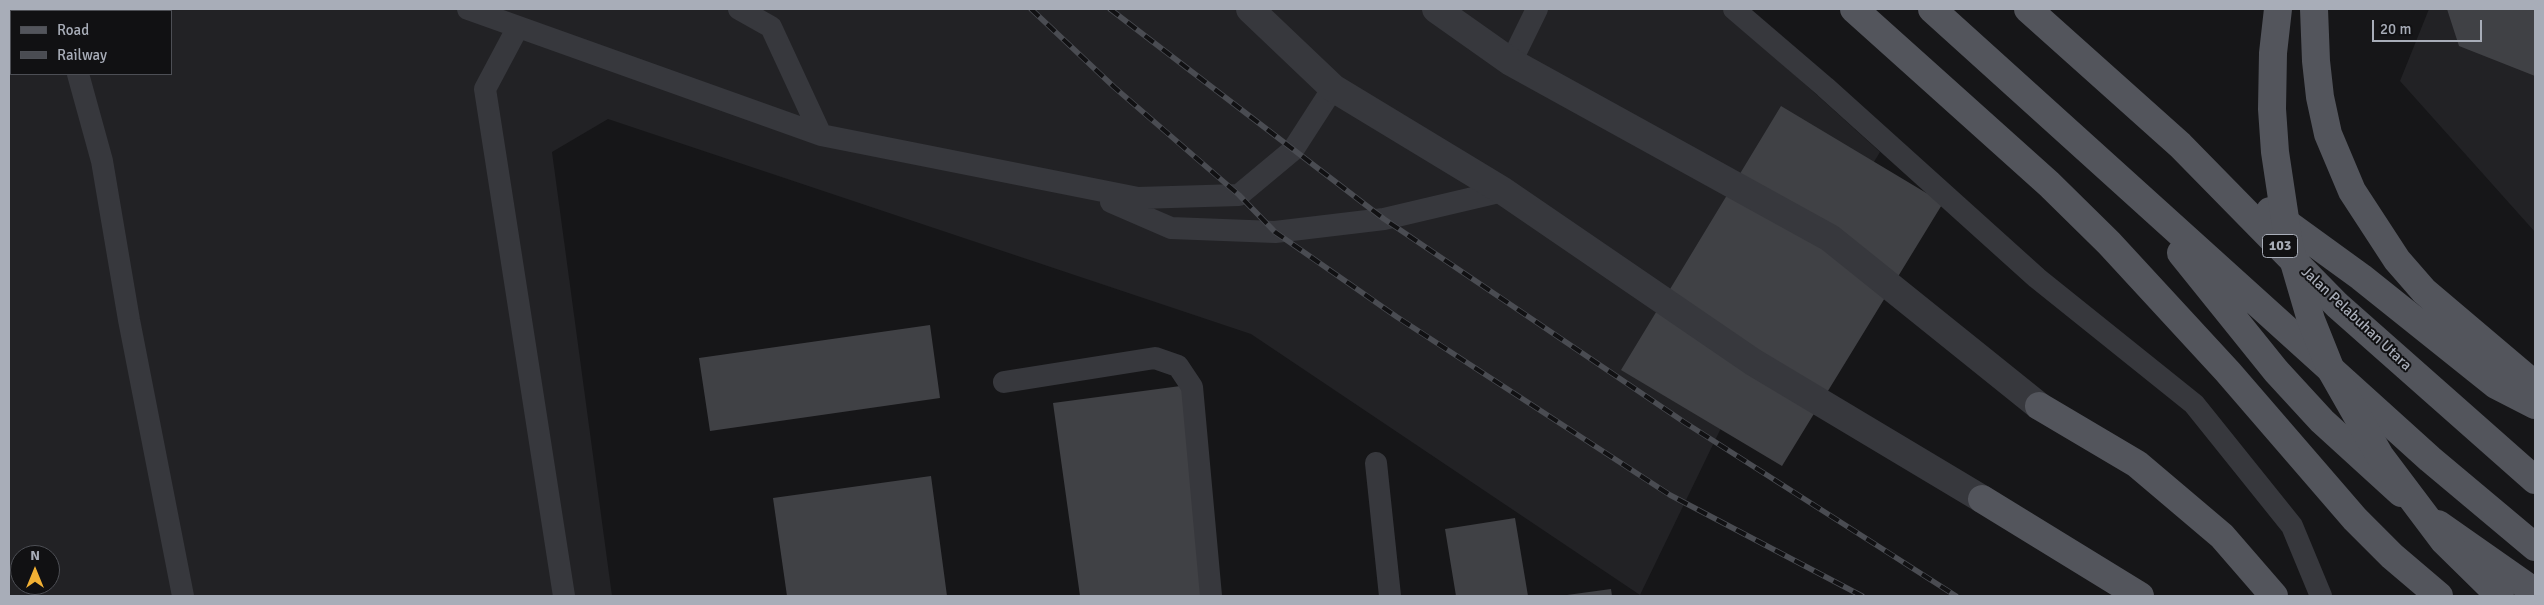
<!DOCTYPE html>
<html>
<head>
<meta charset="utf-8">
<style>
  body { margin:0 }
  #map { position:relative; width:2544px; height:605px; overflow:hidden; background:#161618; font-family:Signika,sans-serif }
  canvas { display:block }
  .frame { position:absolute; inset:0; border:10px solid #a8adb8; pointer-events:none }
  .legend { position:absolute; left:10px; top:10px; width:162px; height:65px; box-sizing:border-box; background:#111113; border:1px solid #4d4f55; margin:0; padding:6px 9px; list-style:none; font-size:15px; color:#a8adb8 }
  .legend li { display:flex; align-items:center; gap:10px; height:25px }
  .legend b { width:25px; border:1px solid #4d4f55 }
  .north { position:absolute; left:10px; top:545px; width:50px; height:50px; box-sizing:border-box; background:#111113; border:1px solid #4d4f55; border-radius:50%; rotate:0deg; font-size:14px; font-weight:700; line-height:20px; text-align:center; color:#a8adb8 }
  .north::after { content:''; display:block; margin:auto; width:18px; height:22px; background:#f2b134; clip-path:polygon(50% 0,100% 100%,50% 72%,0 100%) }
  .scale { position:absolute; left:2372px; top:20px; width:110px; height:22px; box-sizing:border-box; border:2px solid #a8adb8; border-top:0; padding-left:6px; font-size:15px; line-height:18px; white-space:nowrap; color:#a8adb8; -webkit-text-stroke:4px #111113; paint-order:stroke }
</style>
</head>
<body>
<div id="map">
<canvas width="2544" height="605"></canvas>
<div class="frame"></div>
<ul class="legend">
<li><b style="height:6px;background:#53555c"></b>Road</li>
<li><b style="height:6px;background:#4a4c52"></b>Railway</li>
</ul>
<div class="north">N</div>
<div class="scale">20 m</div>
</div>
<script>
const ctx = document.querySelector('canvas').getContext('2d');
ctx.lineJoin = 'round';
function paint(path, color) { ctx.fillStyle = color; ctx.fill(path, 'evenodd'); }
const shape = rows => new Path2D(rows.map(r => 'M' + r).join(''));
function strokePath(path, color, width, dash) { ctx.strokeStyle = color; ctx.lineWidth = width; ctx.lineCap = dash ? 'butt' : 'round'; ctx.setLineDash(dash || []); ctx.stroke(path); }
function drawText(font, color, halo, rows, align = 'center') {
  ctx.font = font + ' Signika,sans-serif'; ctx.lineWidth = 4; ctx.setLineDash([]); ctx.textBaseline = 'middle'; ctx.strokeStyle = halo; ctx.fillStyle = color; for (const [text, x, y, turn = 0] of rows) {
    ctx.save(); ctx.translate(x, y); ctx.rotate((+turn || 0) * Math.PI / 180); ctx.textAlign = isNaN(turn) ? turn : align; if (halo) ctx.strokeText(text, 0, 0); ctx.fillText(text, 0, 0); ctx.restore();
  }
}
paint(shape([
  [9,9,1722,9,1880,152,1753,362,1640,595,1251,334,608,119,552,152,612,596,9,596],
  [11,11,171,11,171,74,11,74],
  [20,555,50,555,50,585,20,585],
  [2429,9,2535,9,2535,232,2400,81]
]), '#222225');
paint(shape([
  [2447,9,2535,9,2535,76,2459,46],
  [1781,106,1943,203,1782,466,1621,370],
  [930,325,940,398,710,431,699,358],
  [1188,385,1217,596,1080,596,1053,403],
  [931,476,947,596,787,596,773,498],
  [1515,518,1528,596,1456,596,1445,529],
  [1611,589,1612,596,1568,596,1567,595]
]), '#404145');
strokePath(shape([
  [59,9,60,11],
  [468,9,821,135,1138,198,1239,195,1293,150,1333,88],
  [739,9,771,27,821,135],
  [1734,9,1825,87,2037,278,2194,404,2292,526,2321,596],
  [518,27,485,89,564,596],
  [1511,62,1537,9],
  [78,74,102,161,129,320,183,596],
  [1111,202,1171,228,1275,232,1384,219,1503,191],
  [1004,382,1155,358,1178,366,1192,387,1211,596],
  [1376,463,1390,596]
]), '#37383d', 22);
strokePath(shape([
  [1250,9,1333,88,1503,191,1753,362,1982,499],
  [1436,9,1511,62,1830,238,2039,406]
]), '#37383d', 28);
strokePath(shape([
  [1854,9,2049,184,2109,243,2228,372,2355,519,2392,556,2439,596],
  [1932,9,2430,459,2535,547],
  [2028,9,2180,145,2337,305,2535,480],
  [2314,9,2316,61,2320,97,2328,134,2352,191,2397,260,2424,291,2535,385],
  [2270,211,2361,277,2496,385,2535,405],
  [2181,253,2276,371,2322,421,2401,493],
  [2039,406,2137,464,2222,536,2274,596],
  [1982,499,2140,596],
  [2438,524,2535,592]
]), '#53555c', 28);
const rail = shape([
  [1031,9,1114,87,1239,195,1275,232,1397,317,1670,495,1862,596],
  [1110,9,1384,219,1684,422,1956,596]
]);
strokePath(rail, '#4a4c52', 5.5);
strokePath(rail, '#111113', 4, [11]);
strokePath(shape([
  [2278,9,2273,53,2272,109,2275,152,2289,245,2311,320,2331,370,2380,456,2444,541,2500,596]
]), '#53555c', 28);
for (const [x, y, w] of [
  [2280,246,35]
]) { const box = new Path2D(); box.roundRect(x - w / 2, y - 11.5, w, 23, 4); ctx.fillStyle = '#111113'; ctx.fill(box); strokePath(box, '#a8adb8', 1); }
drawText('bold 14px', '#a8adb8', null, [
  ["103",2280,246]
]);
drawText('15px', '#a8adb8', '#111113', [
  ["Jalan Pelabuhan Utara",2356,319,43]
]);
</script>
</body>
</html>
